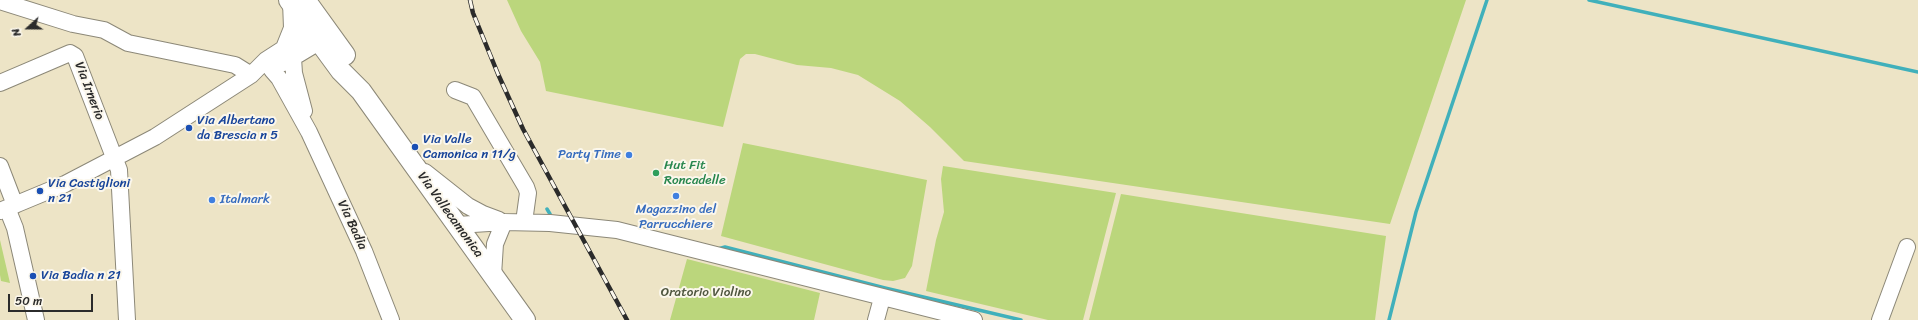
<!DOCTYPE html>
<html>
<head>
<meta charset="utf-8">
<style>
  body { margin:0 }
  #map { position:relative; width:1918px; height:320px; overflow:hidden; background:#ede4c6; font-family:Sriracha,sans-serif }
  canvas { display:block }
  .north { position:absolute; left:8px; top:8px; width:40px; height:40px; -webkit-text-stroke:3px #fbf7ec; paint-order:stroke; rotate:249deg; font-size:11px; font-weight:700; line-height:16px; text-align:center; color:#2b2b2b }
  .north::after { content:''; display:block; margin:auto; width:14px; height:18px; background:#2b2b2b; clip-path:polygon(50% 0,100% 100%,50% 72%,0 100%) }
  .scale { position:absolute; left:8px; top:294px; width:85px; height:18px; box-sizing:border-box; border:2px solid #2b2b2b; border-top:0; padding-left:5px; font-size:12px; line-height:14px; white-space:nowrap; color:#2b2b2b; -webkit-text-stroke:3px #fbf7ec; paint-order:stroke }
</style>
</head>
<body>
<div id="map">
<canvas width="1918" height="320"></canvas>
<div class="north">N</div>
<div class="scale">50 m</div>
</div>
<script>
const ctx = document.querySelector('canvas').getContext('2d');
ctx.lineJoin = 'round';
function paint(path, color) { ctx.fillStyle = color; ctx.fill(path, 'evenodd'); }
const shape = rows => new Path2D(rows.map(r => 'M' + r).join(''));
function strokePath(path, color, width, dash) { ctx.strokeStyle = color; ctx.lineWidth = width; ctx.lineCap = dash ? 'butt' : 'round'; ctx.setLineDash(dash || []); ctx.stroke(path); }
function drawText(font, color, halo, rows, align = 'center') {
  ctx.font = font + ' Sriracha,sans-serif'; ctx.lineWidth = 4; ctx.setLineDash([]); ctx.textBaseline = 'middle'; ctx.strokeStyle = halo; ctx.fillStyle = color; for (const [text, x, y, turn = 0] of rows) {
    ctx.save(); ctx.translate(x, y); ctx.rotate((+turn || 0) * Math.PI / 180); ctx.textAlign = isNaN(turn) ? turn : align; if (halo) ctx.strokeText(text, 0, 0); ctx.fillText(text, 0, 0); ctx.restore();
  }
}
paint(shape([
  [507,0,1466,0,1390,224,964,161,930,127,900,101,858,75,831,68,797,65,755,54,746,54,740,59,723,127,546,91,540,62,521,31],
  [743,143,927,180,912,266,905,278,893,281,883,280,721,236],
  [943,166,1116,193,1083,320,1048,320,926,291,936,240,944,212,941,179],
  [1121,194,1386,236,1375,320,1089,320],
  [0,240,10,283,1,281,0,275],
  [687,259,820,293,814,320,670,320]
]), '#bbd67c');
strokePath(shape([
  [1589,0,1918,72],
  [547,209,550,214],
  [718,249,725,247,885,288,1021,320],
  [1389,320,1416,212,1487,0]
]), '#40b0bb', 3.5);
const minor = shape([
  [0,1,73,24,104,30,128,43,235,65,251,75],
  [284,48,292,28,291,2],
  [293,58,294,73,304,111],
  [284,63,319,42],
  [272,70,279,78,309,132,364,251,391,320],
  [0,83,70,53,75,56,119,170,127,320],
  [455,90,473,97,526,187,528,193,524,222],
  [0,166,15,205],
  [425,172,468,206,483,214,499,220],
  [7,208,15,228,36,320],
  [0,211,65,184,155,137,251,75,266,60,311,31],
  [458,225,504,222,550,223,617,230,974,320],
  [493,275,495,244,504,222],
  [876,320,882,298],
  [1880,320,1907,247]
]);
const major = shape([
  [289,0,341,71,361,91,525,320],
  [306,1,345,55]
]);
strokePath(minor, '#8c8878', 18);
strokePath(major, '#8c8878', 22);
strokePath(minor, '#fff', 16);
strokePath(major, '#fff', 20);
const rail = shape([
  [470,0,473,13,498,74,523,129,627,320]
]);
strokePath(rail, '#2b2b2b', 4.5);
strokePath(rail, '#fbf7ec', 3, [9]);
for (const [x, y, r, color] of [
  [189,128,4,"#1a4fb4"],
  [415,147,4,"#1a4fb4"],
  [629,155,4,"#3f7fe0"],
  [656,173,4,"#2e9e5b"],
  [40,191,4,"#1a4fb4"],
  [676,196,4,"#3f7fe0"],
  [212,200,4,"#3f7fe0"],
  [33,276,4,"#1a4fb4"]
]) { const dot = new Path2D(); dot.arc(x, y, r, 0, 2 * Math.PI); ctx.fillStyle = color; ctx.fill(dot); strokePath(dot, '#fbf7ec', 1.5); }
drawText('13px', '#2b2b2b', '#fbf7ec', [
  ["Via Irnerio",89,91,69],
  ["Via Vallecamonica",450,215,54],
  ["Via Badia",352,225,65]
]);
drawText('13px', '#164399', '#fbf7ec', [
  ["Via Albertano",197,121],
  ["da Brescia n 5",197,136],
  ["Via Valle",423,140],
  ["Camonica n 11/g",423,155],
  ["Via Castiglioni",48,184],
  ["n 21",48,199],
  ["Via Badia n 21",41,276]
], 'left');
drawText('13px', '#366cbe', '#fbf7ec', [
  ["Party Time",621,155],
  ["Italmark",220,200,"left"],
  ["Magazzino del",676,210,"center"],
  ["Parrucchiere",676,225,"center"]
], 'right');
drawText('13px', '#27864d', '#fbf7ec', [
  ["Hut Fit",664,166],
  ["Roncadelle",664,181]
], 'left');
drawText('13px', '#4f563f', '#fbf7ec', [
  ["Oratorio Violino",706,293]
]);
</script>
</body>
</html>
